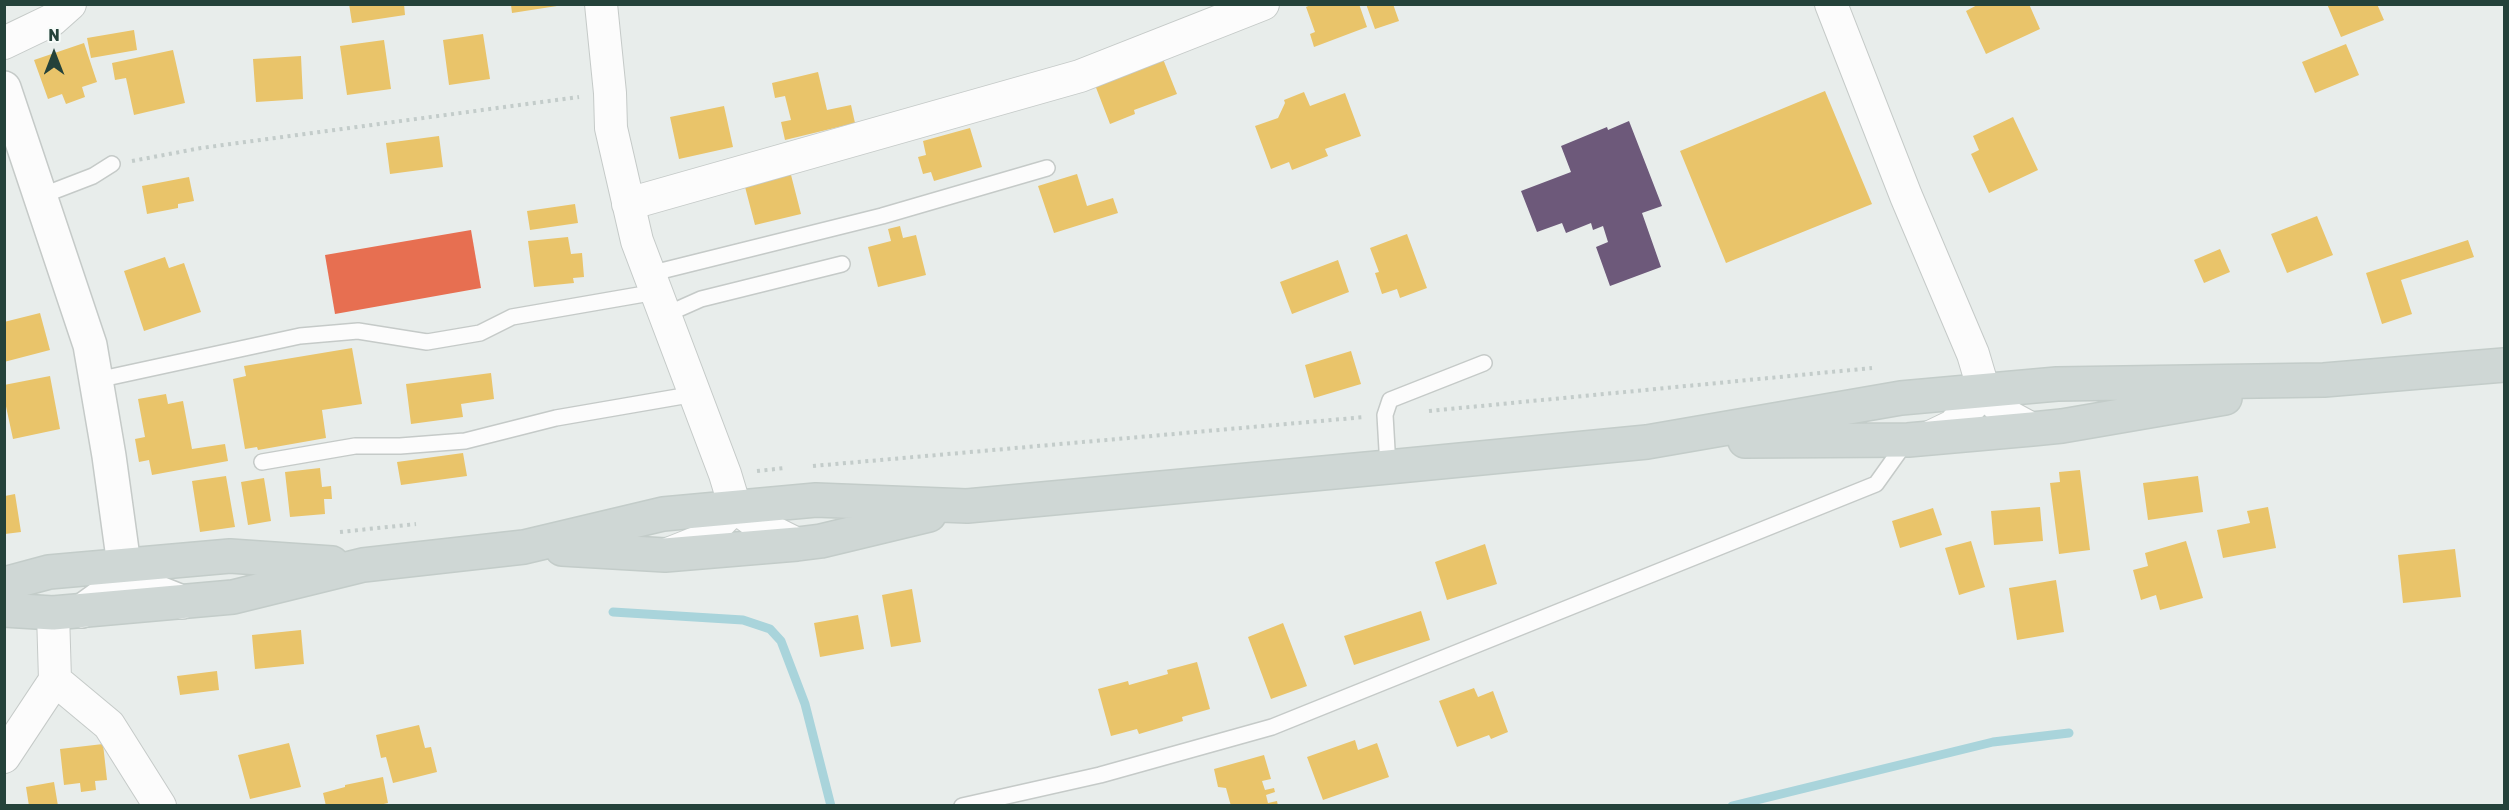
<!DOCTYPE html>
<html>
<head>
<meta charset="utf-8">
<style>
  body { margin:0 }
  #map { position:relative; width:2509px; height:810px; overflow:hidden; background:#e8edeb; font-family:Rubik,sans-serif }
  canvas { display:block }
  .frame { position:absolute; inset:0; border:6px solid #24423a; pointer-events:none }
  .north { position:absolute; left:24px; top:24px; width:60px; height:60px; -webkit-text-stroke:4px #f7fbf9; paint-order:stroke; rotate:0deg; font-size:16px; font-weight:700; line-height:24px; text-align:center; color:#24423a }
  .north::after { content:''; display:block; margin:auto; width:21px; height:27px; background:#24423a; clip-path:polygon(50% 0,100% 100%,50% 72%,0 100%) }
</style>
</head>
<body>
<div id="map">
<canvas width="2509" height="810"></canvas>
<div class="frame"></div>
<div class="north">N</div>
</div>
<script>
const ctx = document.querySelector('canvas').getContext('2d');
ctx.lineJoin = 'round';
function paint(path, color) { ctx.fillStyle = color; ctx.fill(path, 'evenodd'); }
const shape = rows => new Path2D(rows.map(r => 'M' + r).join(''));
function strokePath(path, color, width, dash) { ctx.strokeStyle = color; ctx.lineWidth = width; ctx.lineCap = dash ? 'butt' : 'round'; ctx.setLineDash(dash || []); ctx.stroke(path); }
paint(shape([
  [349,4,404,4,405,15,352,23],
  [1313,4,1359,4,1367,27,1314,47,1310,34,1315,32,1306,7],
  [1366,4,1393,4,1399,21,1375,29],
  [1979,4,2029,4,2040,29,1986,54,1966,11],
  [2327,4,2377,4,2384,20,2341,37],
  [511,5,557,5,557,6,512,13],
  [134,30,137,50,91,58,87,38],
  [483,34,490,79,449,85,443,40],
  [384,40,391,89,347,95,340,46],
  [84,43,97,82,82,87,85,97,66,104,62,94,48,99,34,60],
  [2346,44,2359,75,2315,93,2302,62],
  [173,50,185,103,134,115,126,78,115,80,112,63],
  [301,56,303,99,256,102,253,59],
  [1163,59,1177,94,1134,110,1135,114,1110,124,1095,85],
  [818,72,827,110,851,105,855,123,785,140,781,122,791,120,785,96,775,98,772,83],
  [1825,91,1872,204,1726,263,1680,151],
  [1304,92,1310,106,1345,93,1361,136,1325,149,1328,156,1292,170,1289,162,1271,169,1255,126,1278,118,1285,103,1284,100],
  [724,106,733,147,679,159,670,117],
  [2013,117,2038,170,1989,193,1971,154,1979,150,1973,136],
  [970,128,982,167,934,181,931,172,923,174,918,157,926,155,923,141],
  [439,136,443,167,390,174,386,143],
  [790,171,801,214,755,225,744,183],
  [1077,174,1087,206,1113,198,1118,213,1054,233,1038,186],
  [189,177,194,201,178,204,178,208,147,214,142,186],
  [575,204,578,223,530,230,527,211],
  [2317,216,2333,255,2287,273,2271,234],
  [900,226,903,238,916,235,926,275,878,287,868,247,891,241,888,229],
  [1407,234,1427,288,1400,298,1397,289,1382,294,1375,273,1379,272,1370,248],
  [568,237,571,254,582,253,584,277,573,278,574,283,534,287,528,241],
  [2468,240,2474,257,2401,280,2412,314,2382,324,2366,273],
  [2220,249,2230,272,2204,283,2194,260],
  [165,257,169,268,184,263,201,312,144,331,124,271],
  [1338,260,1349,292,1292,314,1280,282],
  [40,313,50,350,4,362,4,322],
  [352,348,362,404,322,410,326,438,258,450,257,447,245,449,233,379,246,376,244,366],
  [1351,351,1361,384,1314,398,1305,365],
  [491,373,494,399,461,404,463,417,411,424,406,384],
  [50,376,60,429,13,439,4,397,4,385],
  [166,394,168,404,183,401,192,449,225,444,228,461,152,475,149,460,139,462,135,439,145,437,138,399],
  [463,453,467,476,401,485,397,462],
  [320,468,322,487,331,486,332,499,324,499,325,514,290,517,285,472],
  [2080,470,2090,550,2059,554,2050,483,2060,482,2059,472],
  [226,476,235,527,200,532,192,481],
  [2198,476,2203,512,2148,520,2143,483],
  [264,478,271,521,248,525,241,482],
  [15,494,21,532,5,534,5,496],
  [2040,507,2043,541,1994,545,1991,511],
  [2268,507,2276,548,2223,558,2217,530,2250,523,2247,511],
  [1933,508,1942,535,1900,548,1892,521],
  [1971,541,1985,587,1959,595,1945,548],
  [2186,541,2203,598,2160,610,2156,595,2141,600,2133,570,2148,566,2145,553],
  [1485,544,1497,584,1447,600,1435,562],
  [2455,549,2461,597,2403,603,2398,555],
  [2056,580,2064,632,2017,640,2009,588],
  [912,589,921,642,891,647,882,595],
  [1421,611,1430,640,1354,665,1344,636],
  [858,615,864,649,820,657,814,623],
  [1283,623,1307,686,1271,699,1248,637],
  [301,630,304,664,255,669,252,635],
  [1197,662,1210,709,1182,717,1183,721,1139,734,1137,729,1111,736,1098,689,1128,681,1129,685,1168,674,1167,670],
  [217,671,219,690,180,695,177,676],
  [1474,688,1478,697,1493,691,1508,732,1491,739,1489,735,1457,747,1439,701],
  [419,725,425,748,431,747,437,772,393,783,386,757,381,758,376,735],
  [1355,740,1358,750,1377,743,1389,777,1323,800,1307,757],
  [289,743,301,787,250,799,238,755],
  [103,744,107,780,95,781,96,790,81,792,80,783,64,785,60,749],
  [1264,755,1271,779,1262,781,1265,790,1274,788,1275,792,1266,795,1268,803,1277,801,1278,806,1231,806,1226,788,1218,787,1214,769],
  [383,777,388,803,375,806,326,806,323,793,345,787,345,785],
  [54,782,58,806,29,806,26,787]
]), '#e9c46a');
paint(shape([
  [471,230,481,288,335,314,325,255]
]), '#e76f51');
paint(shape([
  [1629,121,1662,206,1642,213,1661,267,1610,286,1596,247,1608,242,1603,226,1593,230,1591,223,1566,233,1562,223,1537,232,1521,191,1571,172,1561,146,1607,127,1608,130]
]), '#6d597a');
strokePath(shape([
  [613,612,743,620,770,629,781,641,805,704,831,806],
  [1732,806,1993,742,2069,733]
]), '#a9d4db', 9);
const service = shape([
  [41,196,93,176,112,164],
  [649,274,882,216,1047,168],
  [665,315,701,299,842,264],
  [97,380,300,336,358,331,427,342,480,333,512,317,656,292],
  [262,462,355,446,400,446,465,441,556,418,695,394],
  [1388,467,1385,415,1390,400,1484,363],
  [962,806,1100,775,1272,727,1876,484,1906,442]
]);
const minor = shape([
  [601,4,610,93,611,128,637,241,725,474,735,507,761,526,797,544],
  [1831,4,1906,196,1973,354,1984,391,2008,416,2032,429],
  [4,43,52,20,70,4],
  [628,204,1080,76,1263,4],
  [1928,438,1953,426,1984,391],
  [668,554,701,541,735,507],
  [53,613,55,680,109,725,160,806],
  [4,757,55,680]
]);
const tertiary = shape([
  [4,88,90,345,109,456,124,565,152,590,182,602],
  [82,611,104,595,124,565]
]);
const primary = shape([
  [1745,441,1908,440,2032,429,2062,426,2225,398],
  [562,549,665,555,797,544,821,541,929,515],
  [4,584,49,572,230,556,332,563],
  [4,610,53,613,233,597,363,565,524,547,663,514,816,500,967,506,1388,467,1647,442,1901,398,2057,384,2324,380,2504,365]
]);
strokePath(service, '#c5cac8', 18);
strokePath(minor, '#c5cac8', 34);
strokePath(tertiary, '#c5cac8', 36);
strokePath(primary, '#c3ccc9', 36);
strokePath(shape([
  [132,161,201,148,579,97],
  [1429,411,1872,368],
  [813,466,1365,417],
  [757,471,785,468],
  [340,532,416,524]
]), '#c3ccca', 4, [3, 4.5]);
strokePath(service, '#fcfcfc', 15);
strokePath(minor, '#fcfcfc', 32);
strokePath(tertiary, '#fcfcfc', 33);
strokePath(primary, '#cfd7d5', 33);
</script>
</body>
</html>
